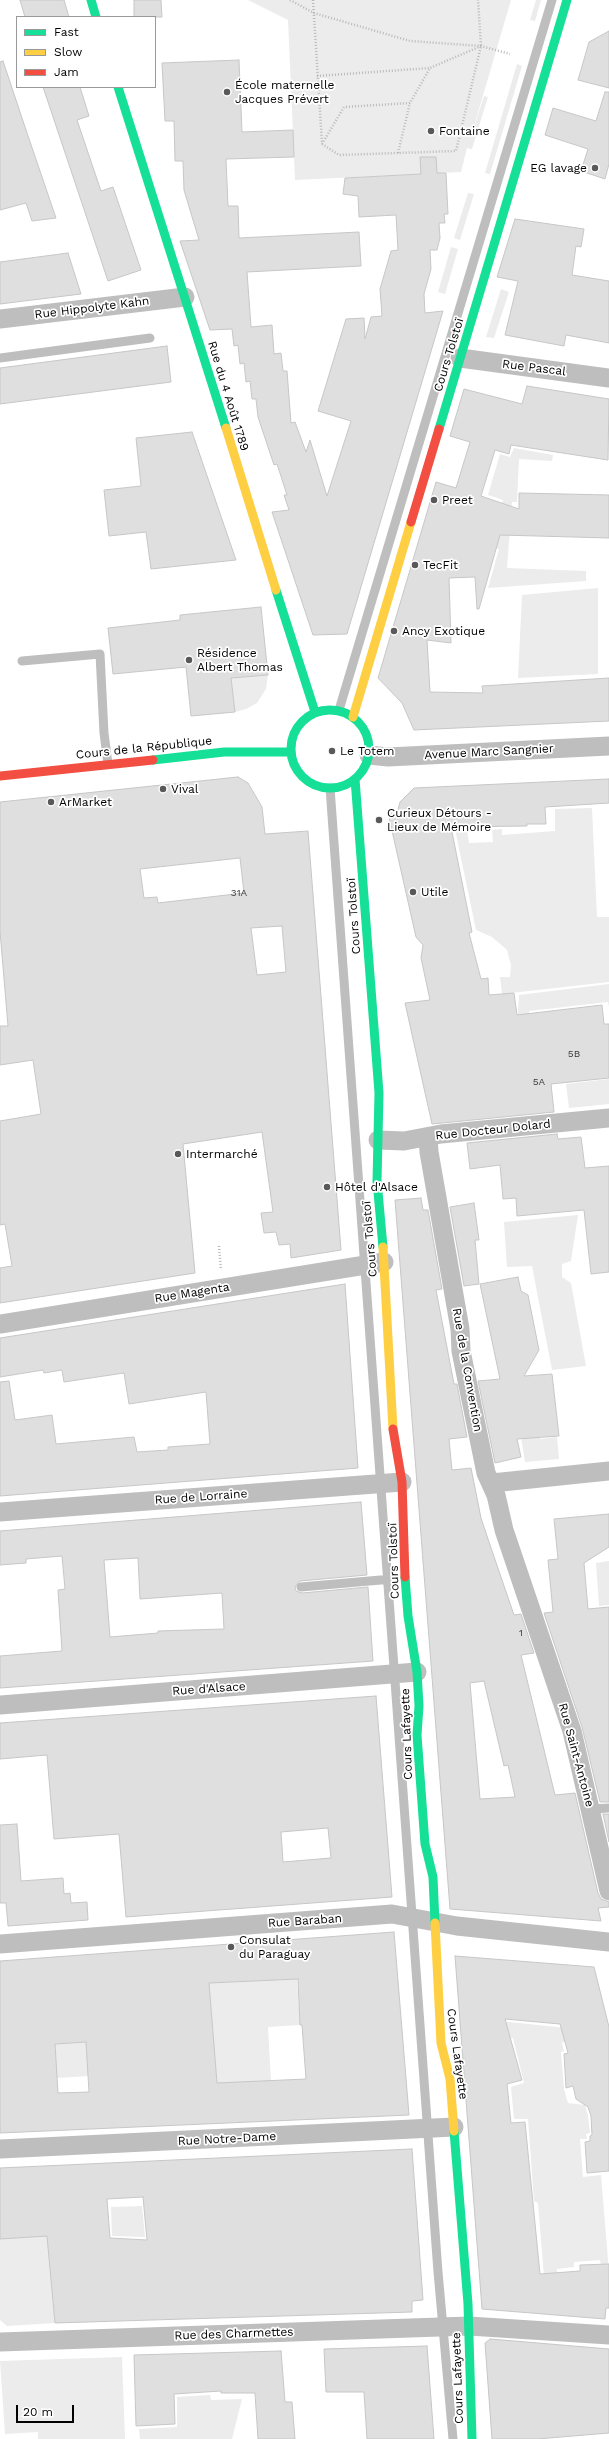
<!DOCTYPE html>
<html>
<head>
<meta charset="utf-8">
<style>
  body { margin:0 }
  #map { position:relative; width:609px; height:2439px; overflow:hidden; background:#fff; font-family:"Work Sans",sans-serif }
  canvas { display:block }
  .legend { position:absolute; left:16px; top:16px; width:140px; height:72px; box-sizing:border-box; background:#fff; border:1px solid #999; margin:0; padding:5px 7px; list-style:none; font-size:12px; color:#000 }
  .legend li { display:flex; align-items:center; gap:8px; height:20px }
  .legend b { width:20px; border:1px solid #999 }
  .scale { position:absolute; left:16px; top:2405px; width:58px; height:18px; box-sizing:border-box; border:2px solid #000; border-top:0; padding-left:5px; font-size:12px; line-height:14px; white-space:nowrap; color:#000; -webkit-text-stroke:3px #fff; paint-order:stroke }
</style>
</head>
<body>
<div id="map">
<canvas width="609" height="2439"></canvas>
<ul class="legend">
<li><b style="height:5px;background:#16e098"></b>Fast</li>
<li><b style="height:5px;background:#ffcf43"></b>Slow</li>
<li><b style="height:5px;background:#f24e42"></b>Jam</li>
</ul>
<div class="scale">20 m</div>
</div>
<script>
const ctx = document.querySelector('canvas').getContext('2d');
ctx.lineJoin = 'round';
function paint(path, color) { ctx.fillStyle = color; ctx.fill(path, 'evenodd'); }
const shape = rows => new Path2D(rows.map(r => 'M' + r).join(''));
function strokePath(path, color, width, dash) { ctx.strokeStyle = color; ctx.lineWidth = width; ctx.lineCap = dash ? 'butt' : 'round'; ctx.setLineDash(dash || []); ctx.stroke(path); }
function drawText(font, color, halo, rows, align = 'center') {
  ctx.font = font + ' "Work Sans",sans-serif'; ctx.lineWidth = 3.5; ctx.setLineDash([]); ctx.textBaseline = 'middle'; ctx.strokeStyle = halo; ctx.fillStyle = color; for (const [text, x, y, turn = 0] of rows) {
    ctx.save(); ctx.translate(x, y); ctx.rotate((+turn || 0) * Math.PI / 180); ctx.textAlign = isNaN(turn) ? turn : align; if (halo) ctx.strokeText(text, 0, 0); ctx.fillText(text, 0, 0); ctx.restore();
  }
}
paint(shape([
  [248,0,511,0,470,140,484,96,488,97,472,149,467,148,461,172,295,180,288,20],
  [536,0,541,0,535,21,530,20],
  [517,64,522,66,490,174,485,173],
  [468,193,474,194,460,240,454,238],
  [451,247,458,249,445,294,438,292],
  [501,289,509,292,494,338,486,337],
  [514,448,553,455,552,461,519,459,517,502,512,502,507,568,586,571,586,581,488,588,499,549,490,546,503,500,488,495,500,454,510,457],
  [598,588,598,674,518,678,522,595],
  [268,675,266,689,257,703,246,709,235,712,231,678],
  [592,808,597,917,609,917,609,982,502,994,500,977,510,977,511,965,507,950,492,937,476,930,455,829,467,829,469,843,493,842,492,830,502,829,502,835,555,831,555,809],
  [609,984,609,1007,608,1002,529,1011,533,1046,525,1070,518,1013,519,995],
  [609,1079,609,1104,569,1108,566,1084],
  [578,1215,571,1261,562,1264,562,1277,571,1283,586,1366,552,1370,532,1266,507,1267,504,1222],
  [536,1391,540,1439,557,1437,559,1459,525,1462,518,1418],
  [609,1561,609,1605,599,1606,596,1563],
  [297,1979,300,2025,268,2027,271,2082,217,2083,209,1983],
  [500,2021,566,2028,569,2040,562,2043,564,2051,561,2052,564,2089,568,2103,585,2105,588,2116,590,2133,586,2134,587,2139,580,2139,583,2177,601,2175,609,2272,602,2272,600,2260,574,2262,574,2267,557,2269,557,2277,544,2277,538,2203,534,2201,528,2119,514,2119,511,2087,524,2083,513,2038,502,2038],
  [86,2042,89,2076,57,2078,55,2044],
  [142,2206,145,2237,112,2236,111,2207],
  [47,2235,55,2323,7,2326,0,2320,0,2239],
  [122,2357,125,2439,38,2439,38,2432,5,2434,0,2361],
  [210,2395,211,2400,242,2399,232,2439,140,2439,139,2429,177,2427,177,2397]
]), '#ececec');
const building = shape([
  [20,0,64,0,69,17,25,17,20,0],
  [134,0,161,0,162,17,134,17,134,0],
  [609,31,609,88,578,80,589,42,609,31],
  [239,60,242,132,293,130,294,157,226,159,228,206,238,206,239,238,359,232,361,266,247,272,251,327,272,325,274,354,281,353,283,371,287,371,291,423,295,422,306,452,310,440,327,496,351,421,318,411,346,319,364,318,365,339,371,317,382,316,380,289,391,251,398,250,396,215,359,217,358,196,343,194,345,178,421,174,420,157,436,157,437,173,446,173,448,214,444,214,445,223,439,223,440,238,437,250,430,250,431,269,424,294,425,313,443,311,347,634,313,635,272,512,289,510,284,495,287,495,277,464,274,465,258,417,256,399,252,399,250,381,246,382,244,363,240,364,238,345,234,346,232,329,210,330,180,241,199,240,184,190,183,161,175,161,174,121,165,121,162,63,239,60],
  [3,61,25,127,56,218,32,221,26,203,0,210,0,62,3,61],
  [43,87,80,87,89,116,77,120,101,191,113,187,141,270,108,281,43,87],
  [605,92,609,92,609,164,605,179,581,171,588,149,545,135,553,108,596,121,605,92],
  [515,219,584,229,581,247,576,246,572,275,609,281,609,343,566,335,564,346,505,335,518,281,497,277,515,219],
  [68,253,81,294,0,304,0,262,68,253],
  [167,346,171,382,0,404,0,368,167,346],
  [527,386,609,399,608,460,511,445,509,454,495,450,481,496,519,509,519,493,609,495,609,538,500,535,479,609,477,609,475,577,449,578,451,643,427,640,430,692,483,693,482,686,609,678,609,721,414,730,402,703,378,678,436,482,456,488,470,442,450,436,464,389,522,404,527,386],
  [192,432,236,560,151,569,146,532,109,536,104,490,141,486,136,438,192,432],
  [261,607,268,675,231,678,235,712,191,716,186,667,113,674,108,628,180,620,180,615,261,607],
  [238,777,248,783,262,807,265,834,308,831,341,1250,291,1258,290,1244,279,1245,276,1232,264,1233,261,1213,273,1212,262,1132,183,1144,195,1273,0,1303,0,1268,12,1266,5,1224,0,1225,0,1121,41,1114,33,1060,0,1065,0,1026,8,1026,0,931,0,802,238,777],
  [240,858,244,893,158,903,157,897,144,898,140,869,240,858],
  [282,926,286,972,257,975,251,928,282,926],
  [609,779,609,803,545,807,546,824,527,824,527,826,451,827,472,932,469,933,481,979,488,978,489,995,514,993,517,1015,602,1005,604,1024,609,1024,609,1078,551,1084,554,1112,432,1124,405,1003,430,1000,421,958,423,945,416,937,388,813,397,813,400,802,414,788,609,779],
  [557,1134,558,1139,581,1137,585,1168,609,1166,609,1272,591,1274,584,1210,517,1216,516,1198,503,1199,500,1165,470,1169,467,1143,557,1134],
  [421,1198,423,1210,428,1210,442,1289,436,1290,454,1384,457,1384,467,1437,449,1439,452,1470,471,1468,481,1518,489,1542,514,1615,521,1614,534,1653,521,1655,555,1795,575,1793,598,1893,601,1899,609,1902,609,1907,598,1908,601,1921,450,1909,395,1200,421,1198],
  [484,1681,504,1766,508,1765,515,1797,480,1799,470,1683,484,1681],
  [474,1203,479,1240,475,1240,479,1284,464,1286,450,1207,474,1203],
  [518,1277,521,1291,528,1295,539,1350,524,1376,552,1374,559,1436,517,1439,521,1457,495,1463,478,1381,500,1379,480,1284,518,1277],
  [345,1284,358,1468,0,1496,0,1382,9,1381,15,1420,52,1415,56,1444,134,1437,137,1452,168,1450,168,1447,210,1444,206,1392,129,1404,124,1373,64,1382,62,1370,44,1373,43,1370,0,1377,0,1338,345,1284],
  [361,1502,367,1575,300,1581,295,1587,296,1591,302,1593,368,1587,373,1661,0,1688,0,1656,62,1651,58,1590,65,1589,62,1556,26,1559,26,1563,0,1565,0,1531,361,1502],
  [138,1558,140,1599,222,1593,224,1629,158,1631,158,1633,110,1637,104,1560,138,1558],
  [609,1514,609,1547,584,1563,588,1609,609,1607,609,1802,600,1802,582,1727,544,1613,553,1612,548,1560,558,1559,554,1519,609,1514],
  [376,1696,392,1897,126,1917,119,1834,54,1839,47,1755,0,1759,0,1723,376,1696],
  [328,1828,331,1858,283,1862,281,1832,328,1828],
  [603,1814,609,1814,609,1842,603,1814],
  [17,1824,21,1881,63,1878,64,1894,70,1893,71,1903,87,1902,88,1920,8,1926,6,1903,0,1903,0,1825,17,1824],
  [394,1932,409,2115,0,2133,0,1961,394,1932],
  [298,1979,300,2025,302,2025,306,2079,217,2083,209,1983,298,1979],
  [86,2042,89,2092,58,2093,55,2044,86,2042],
  [455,1956,594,1967,609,2027,609,2171,587,2173,585,2142,590,2141,590,2136,592,2135,591,2116,588,2107,576,2099,573,2086,566,2088,564,2054,568,2053,560,2024,505,2019,522,2080,507,2084,511,2123,525,2122,540,2274,580,2271,580,2265,609,2264,609,2308,606,2308,605,2319,482,2309,455,1956],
  [412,2149,423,2300,412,2301,412,2312,55,2323,47,2236,0,2239,0,2168,412,2149],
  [143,2197,147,2240,110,2238,107,2199,143,2197],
  [490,2339,609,2349,609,2433,537,2439,492,2439,485,2343,490,2339],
  [427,2346,434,2439,367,2439,364,2392,326,2392,324,2349,427,2346],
  [281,2351,285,2402,292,2402,295,2439,258,2439,255,2393,221,2393,221,2391,174,2394,175,2424,136,2426,134,2355,281,2351]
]);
paint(building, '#dfdfdf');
strokePath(building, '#c7c7c7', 1);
strokePath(shape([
  [290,0,314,13,410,41,481,46,510,54],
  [313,0,322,143],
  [317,76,430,68],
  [322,144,339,155,456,151,481,46,478,0],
  [322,144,344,107,410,103,430,68,481,46],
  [398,153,410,103],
  [219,1246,221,1270]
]), '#b9b9b9', 2.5, [1, 2]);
strokePath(shape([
  [0,358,150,338],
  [22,661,100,654,104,733,108,764],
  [339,710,552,0],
  [330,788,438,2272,453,2439],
  [301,1587,392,1579],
  [591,1809,609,1808]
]), '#bebebe', 9);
strokePath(shape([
  [0,319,185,297],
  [460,358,609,378],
  [369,755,388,757,609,746],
  [428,1137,429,1152,460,1329,461,1351,486,1473,496,1495,504,1530,572,1731,609,1891],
  [378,1140,404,1141,441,1134,609,1118],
  [0,1324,384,1262],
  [492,1483,609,1471],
  [0,1512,402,1482],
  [0,1705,417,1672],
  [0,1944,392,1914,457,1926,609,1942],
  [0,2149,454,2127],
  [0,2342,469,2326,609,2335]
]), '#bebebe', 19);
strokePath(shape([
  [91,0,96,17],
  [118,87,226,428],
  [439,429,567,0],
  [276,590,315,712],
  '291 749a39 39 0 1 1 78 0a39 39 0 1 1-78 0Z',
  [153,760,224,752,291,752],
  [355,779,379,1093,377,1181,383,1247],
  [405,1577,408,1616,417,1672,419,1706,417,1735,425,1844,433,1877,435,1923],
  [454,2131,468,2304,472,2439]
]), '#16e098', 9);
strokePath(shape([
  [226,428,276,590],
  [353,717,411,522],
  [383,1247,393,1429],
  [435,1923,441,2043,450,2079,454,2131]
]), '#ffcf43', 9);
strokePath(shape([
  [411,522,439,429],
  [0,776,153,760],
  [393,1429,402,1482,405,1577]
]), '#f24e42', 9);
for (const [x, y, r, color] of [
  [227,92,4,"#595959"],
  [431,131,4,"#595959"],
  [595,168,4,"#595959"],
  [434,500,4,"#595959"],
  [415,565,4,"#595959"],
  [394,631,4,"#595959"],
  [189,660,4,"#595959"],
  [332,751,4,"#595959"],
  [163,789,4,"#595959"],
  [51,802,4,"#595959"],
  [379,820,4,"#595959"],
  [413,892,4,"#595959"],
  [178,1154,4,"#595959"],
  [327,1187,4,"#595959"],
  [231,1947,4,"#595959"]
]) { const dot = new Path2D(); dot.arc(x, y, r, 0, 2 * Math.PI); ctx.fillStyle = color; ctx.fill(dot); strokePath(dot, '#fff', 1.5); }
drawText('10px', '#383838', null, [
  ["31A",239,893],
  ["5B",574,1054],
  ["5A",539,1082],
  ["1",521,1633]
]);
drawText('12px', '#000', '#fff', [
  ["École maternelle",235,85],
  ["Jacques Prévert",235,99],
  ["Fontaine",439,131],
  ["EG lavage",587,168,"right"],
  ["Preet",442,500],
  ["TecFit",423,565],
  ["Ancy Exotique",402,631],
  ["Résidence",197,653],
  ["Albert Thomas",197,667],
  ["Le Totem",340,751],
  ["Vival",171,789],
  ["ArMarket",59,802],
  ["Curieux Détours -",387,813],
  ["Lieux de Mémoire",387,827],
  ["Utile",421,892],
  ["Intermarché",186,1154],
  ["Hôtel d'Alsace",335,1187],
  ["Consulat",239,1940],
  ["du Paraguay",239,1954]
], 'left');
drawText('12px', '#000', '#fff', [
  ["Rue Hippolyte Kahn",92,308,-7],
  ["Cours Tolstoï",449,355,-73],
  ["Rue Pascal",534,368,7],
  ["Rue du 4 Août 1789",228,396,73],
  ["Cours de la République",144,748,-6],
  ["Avenue Marc Sangnier",489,752,-3],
  ["Cours Tolstoï",354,916,-94],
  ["Rue Docteur Dolard",493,1130,-6],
  ["Cours Tolstoï",370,1239,-95],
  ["Rue Magenta",192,1293,-9],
  ["Rue de la Convention",467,1370,80],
  ["Rue de Lorraine",201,1497,-4],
  ["Cours Tolstoï",394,1561,-92],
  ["Rue d'Alsace",209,1689,-4],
  ["Cours Lafayette",407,1734,-92],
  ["Rue Saint-Antoine",576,1755,75],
  ["Rue Baraban",305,1921,-4],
  ["Cours Lafayette",457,2054,82],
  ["Rue Notre-Dame",227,2139,-3],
  ["Rue des Charmettes",234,2334,-2],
  ["Cours Lafayette",458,2378,-92]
]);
</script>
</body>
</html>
